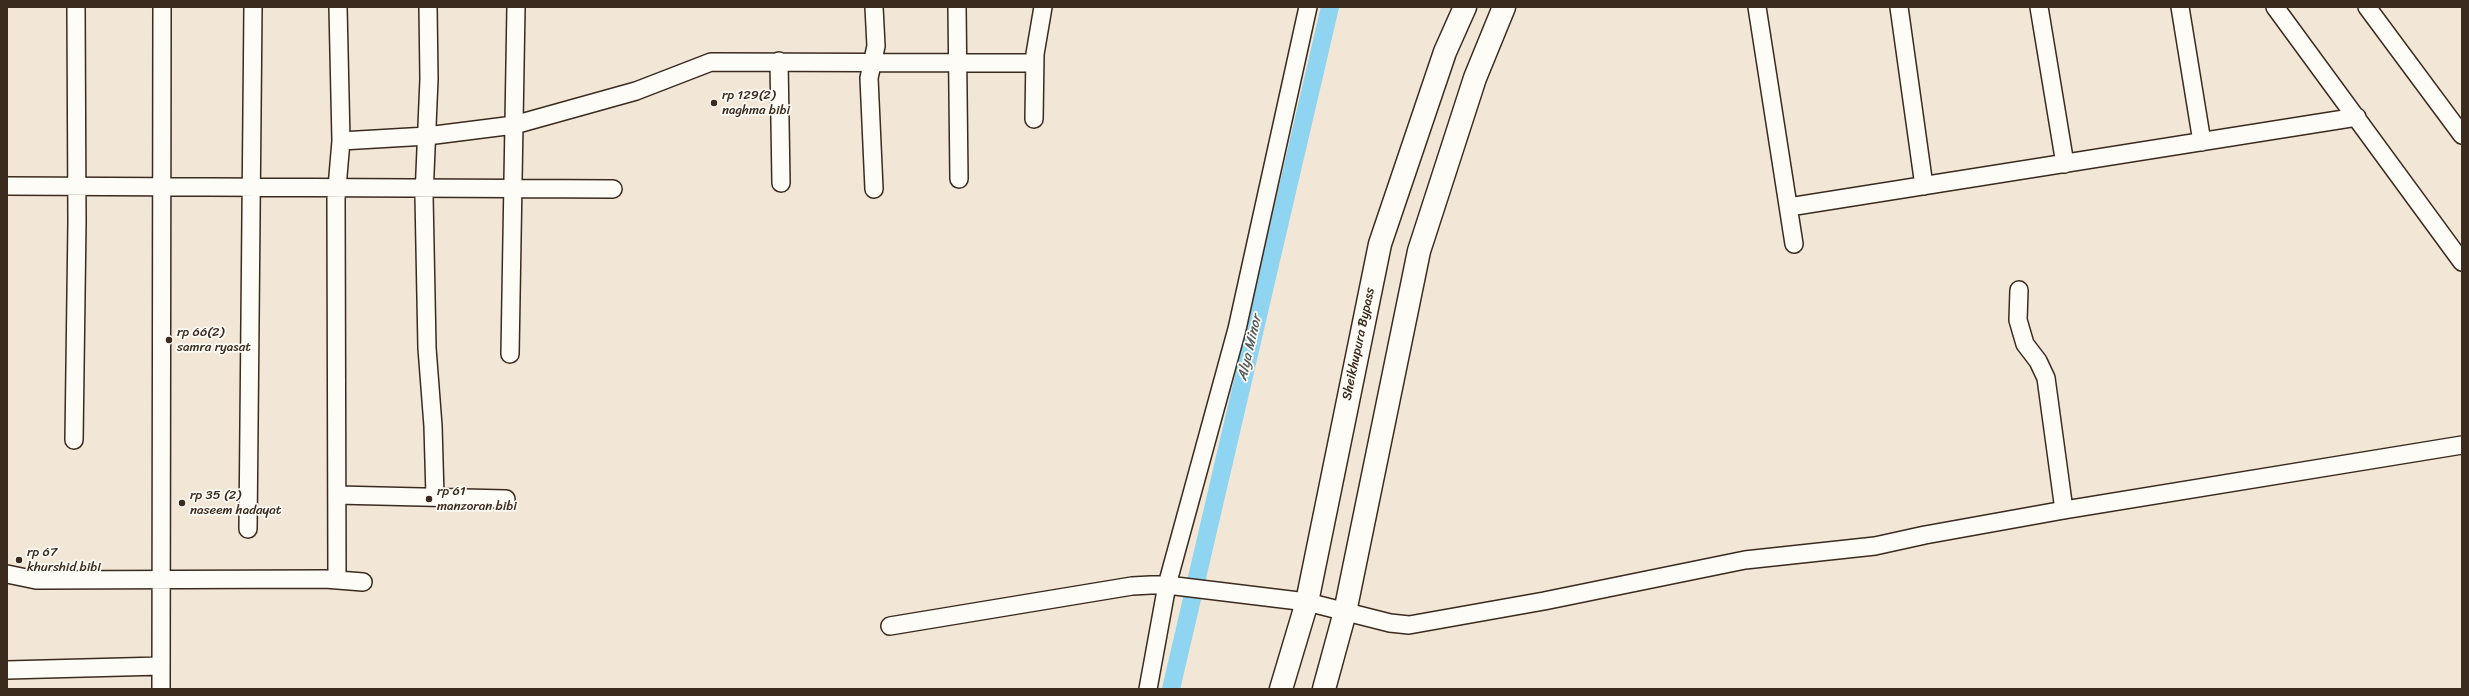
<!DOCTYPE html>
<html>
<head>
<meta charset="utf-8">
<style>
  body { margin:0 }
  #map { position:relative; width:2469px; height:696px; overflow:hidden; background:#f2e7d7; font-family:Sriracha,sans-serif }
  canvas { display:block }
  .frame { position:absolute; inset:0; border:8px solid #3b2a1e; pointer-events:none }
</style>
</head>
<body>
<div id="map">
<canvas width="2469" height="696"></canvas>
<div class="frame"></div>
</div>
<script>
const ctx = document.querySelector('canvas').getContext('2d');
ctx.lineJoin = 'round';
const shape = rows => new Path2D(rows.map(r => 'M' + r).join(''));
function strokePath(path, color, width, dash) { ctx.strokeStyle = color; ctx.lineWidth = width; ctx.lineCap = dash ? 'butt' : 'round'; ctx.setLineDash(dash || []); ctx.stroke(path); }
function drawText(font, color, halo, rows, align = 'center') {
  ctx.font = font + ' Sriracha,sans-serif'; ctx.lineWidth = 3.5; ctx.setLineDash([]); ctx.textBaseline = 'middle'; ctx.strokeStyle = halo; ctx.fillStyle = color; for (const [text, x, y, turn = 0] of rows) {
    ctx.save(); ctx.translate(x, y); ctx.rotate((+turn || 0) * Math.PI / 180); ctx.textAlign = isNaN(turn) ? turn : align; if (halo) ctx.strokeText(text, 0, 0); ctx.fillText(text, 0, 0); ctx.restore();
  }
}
strokePath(shape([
  [1171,689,1330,7]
]), '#8fd4f1', 18);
const minor = shape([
  [428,7,429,79,424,196,427,348,433,426,435,496],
  [874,7,876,46,869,78,874,189],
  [957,7,959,179],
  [1757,7,1794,244],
  [1899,7,1924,186],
  [2039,7,2065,164],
  [2180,7,2202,142],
  [2275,7,2462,262],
  [2367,7,2462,135],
  [779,61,781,183],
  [1034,119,1035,54,1043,7],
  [341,141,427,136,514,125,636,91,711,62,1035,63],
  [7,186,613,189],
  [1789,207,2357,117],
  [2019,290,2018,320,2025,344,2038,361,2046,378,2064,510],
  [510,354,516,7],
  [74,440,77,222,76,7],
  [337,495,506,499],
  [248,529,253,7],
  [7,574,36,580,325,579,363,582],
  [337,580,336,199,341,141,338,7],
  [890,626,1132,586,1151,585,1167,585,1307,602,1390,623,1409,625,1544,601,1745,560,1875,546,1925,535,2064,510,2462,445],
  [7,670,161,666],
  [161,689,162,7],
  [1148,689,1167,585,1237,329,1308,7]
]);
const highway = shape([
  [1281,689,1307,602,1380,244,1445,52,1465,7],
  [1324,689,1345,612,1419,251,1475,78,1504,7]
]);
strokePath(minor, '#3b2a1e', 20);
strokePath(highway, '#3b2a1e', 25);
strokePath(minor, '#fdfcf7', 17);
strokePath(highway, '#fdfcf7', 22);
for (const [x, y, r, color] of [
  [714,103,4,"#3b2a1e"],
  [169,340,4,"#3b2a1e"],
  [429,499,4,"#3b2a1e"],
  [182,503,4,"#3b2a1e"],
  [19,560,4,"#3b2a1e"]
]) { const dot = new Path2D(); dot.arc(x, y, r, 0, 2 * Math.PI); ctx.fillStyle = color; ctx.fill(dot); strokePath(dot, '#fdfcf7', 1.5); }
drawText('13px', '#3b2a1e', '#fdfcf7', [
  ["rp 129(2)",722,96],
  ["naghma bibi",722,111],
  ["rp 66(2)",177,333],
  ["samra ryasat",177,348],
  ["rp 61",437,492],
  ["manzoran bibi",437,507],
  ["rp 35 (2)",190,496],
  ["naseem hadayat",190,511],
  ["rp 67",27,553],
  ["khurshid bibi",27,568]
], 'left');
drawText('13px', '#3b2a1e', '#fdfcf7', [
  ["Sheikhupura Bypass",1359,344,-78]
]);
drawText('italic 14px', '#545d5d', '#fdfcf7', [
  ["Alya Minor",1250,348,-77]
]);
</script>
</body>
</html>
